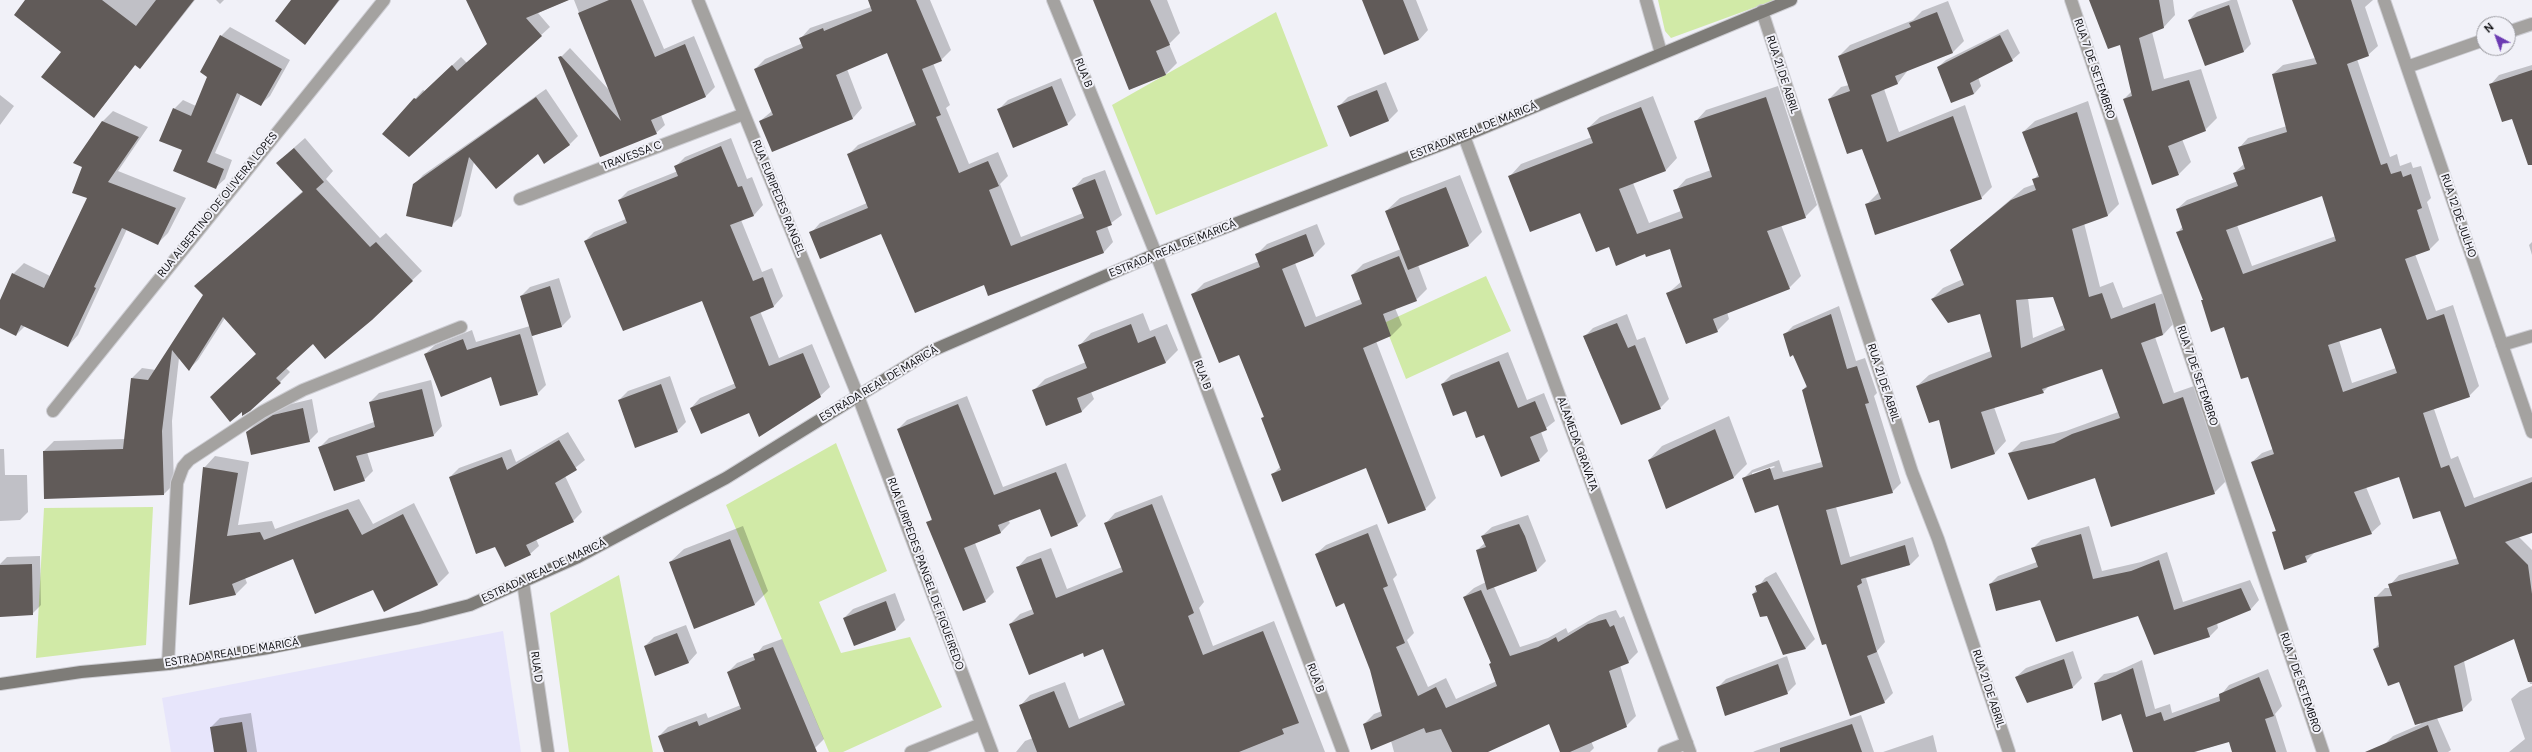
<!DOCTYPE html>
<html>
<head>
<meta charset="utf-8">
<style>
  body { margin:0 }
  #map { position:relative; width:2532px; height:752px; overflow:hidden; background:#f1f1f8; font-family:"DM Sans",sans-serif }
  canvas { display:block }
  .north { position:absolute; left:2476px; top:16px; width:40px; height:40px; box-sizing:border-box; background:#f1f1f8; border:1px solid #96969b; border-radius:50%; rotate:319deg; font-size:11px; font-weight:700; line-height:16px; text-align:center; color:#0d0d10 }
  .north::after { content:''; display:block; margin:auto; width:14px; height:18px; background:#6c3bb2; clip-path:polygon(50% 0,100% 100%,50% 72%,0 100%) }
</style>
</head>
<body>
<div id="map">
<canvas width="2532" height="752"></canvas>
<div class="north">N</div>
</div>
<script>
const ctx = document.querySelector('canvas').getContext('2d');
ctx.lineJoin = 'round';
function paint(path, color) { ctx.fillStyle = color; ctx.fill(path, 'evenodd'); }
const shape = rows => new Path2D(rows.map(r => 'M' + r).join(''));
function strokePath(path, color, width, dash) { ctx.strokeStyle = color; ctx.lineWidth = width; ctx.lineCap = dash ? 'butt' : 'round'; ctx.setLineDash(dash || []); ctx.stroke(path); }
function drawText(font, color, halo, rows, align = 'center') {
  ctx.font = font + ' "DM Sans",sans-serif'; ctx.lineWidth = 4; ctx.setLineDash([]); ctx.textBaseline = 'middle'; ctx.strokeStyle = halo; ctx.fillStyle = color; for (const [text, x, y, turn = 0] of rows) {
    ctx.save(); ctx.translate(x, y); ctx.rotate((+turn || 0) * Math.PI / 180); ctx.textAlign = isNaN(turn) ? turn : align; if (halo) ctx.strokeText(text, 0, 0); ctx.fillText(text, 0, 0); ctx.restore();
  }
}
paint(shape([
  [503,631,521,752,171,752,162,698]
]), '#e7e5fb');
paint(shape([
  [1658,0,1775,0,1671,38,1665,31],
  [1276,12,1328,146,1156,215,1112,105],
  [1486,276,1511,331,1406,379,1384,323],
  [836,443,887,571,819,602,841,653,910,637,942,707,843,752,829,752,726,505],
  [153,507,146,645,36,658,44,508],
  [619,575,653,752,569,752,550,613]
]), '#d1eaa7');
paint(shape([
  [26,0,195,0,149,58,140,67,136,64,94,117,62,52],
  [216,0,224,0,220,4],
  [292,0,340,0,305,43],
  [467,0,568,0,538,13,550,27,409,155,384,134,423,90,425,91,461,57,467,63,488,44],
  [574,0,643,0,664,49,694,36,715,87,706,96,661,115,665,125,656,133,601,156,560,58,570,48,610,91],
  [869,0,930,0,951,50,941,60,933,63,950,105,946,108,969,164,998,152,1008,176,1000,184,1021,237,1083,213,1074,188,1083,178,1105,170,1122,215,1107,226,1113,242,1104,252,984,283,882,233,811,233,820,223,867,203,848,155,858,145,915,121,887,52,847,69,862,108,853,118,760,121,772,111,755,69,765,59,803,43,801,38,810,28,871,7],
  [1094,0,1167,0,1180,33,1169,44,1177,63,1165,75],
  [1363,0,1416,0,1428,30,1419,40],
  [2090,0,2173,0,2175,15,2163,28,2152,32,2164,79,2201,69,2217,118,2205,130,2182,139,2191,162,2179,174,2124,99,2132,91,2120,44],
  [2231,0,2237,0,2251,44,2244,51,2205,64,2189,20,2197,12],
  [2293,0,2373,0,2365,7,2378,46,2368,55,2357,59,2390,157,2397,154,2400,166,2411,162,2413,168,2421,166,2431,198,2427,202,2439,240,2430,249,2415,254,2436,311,2453,305,2479,386,2469,396,2434,409,2451,459,2458,456,2474,498,2532,477,2532,532,2518,536,2532,550,2532,684,2530,684,2514,638,2464,661,2472,700,2462,710,2437,718,2451,750,2448,752,2392,752,2385,744,2393,736,2421,724,2400,681,2374,649,2379,644,2375,598,2385,588,2390,588,2390,585,2399,575,2458,558,2441,510,2400,475,2366,487,2381,524,2371,533,2316,551,2306,561,2273,533,2276,530,2252,462,2262,453,2273,449,2248,375,2224,326,2202,301,2204,299,2177,233,2183,226,2177,209,2187,200,2238,181,2234,173,2244,164,2239,148,2248,138,2287,126,2273,74,2283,65,2315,58],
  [2323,195,2336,236,2252,266,2237,225],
  [2381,327,2396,368,2352,383,2339,340],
  [1948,1,1964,41,1953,52,1908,70,1898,83,1884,89,1899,132,1965,105,1992,187,1981,198,1867,204,1879,192,1862,148,1829,99,1841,87,1849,85,1839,56,1850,45,1913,20,1922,11],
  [230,27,290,60,270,96,260,105,241,94,215,153,232,160,225,179,215,188,183,150,174,109,183,100,196,106,209,76,221,36],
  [2008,29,2020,53,2012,60,1978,77,1981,86,1974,94,1938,67,1946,60],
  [2532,65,2532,127,2490,85,2499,75],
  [1061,78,1076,115,1067,124,999,109,1008,100],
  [1386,82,1398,111,1389,120,1350,136,1339,106,1348,97],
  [1778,86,1817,205,1805,217,1781,225,1801,276,1789,288,1727,312,1729,319,1717,331,1667,294,1682,281,1671,248,1646,253,1581,211,1510,176,1521,164,1592,137,1588,128,1600,117,1653,96,1677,158,1666,170,1633,183,1649,223,1681,211,1675,191,1686,179,1711,170,1695,122,1706,110],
  [546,89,578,136,569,145,474,162,461,216,452,225,414,185,423,175],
  [0,95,14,106,0,125],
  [2088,101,2119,204,2108,215,2084,223,2100,287,2113,282,2123,308,2166,292,2174,323,2163,335,2155,337,2174,393,2194,386,2226,481,2214,493,2009,454,2021,442,2066,431,2118,412,2103,368,2050,385,2043,392,1994,407,2006,441,1995,453,1952,467,1940,419,1917,386,1929,375,1991,351,1981,313,1932,299,1943,288,1963,279,1951,250,2024,188,2035,184,2034,179,2039,174,2023,132,2035,121],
  [2054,296,2064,325,2033,338,2028,298],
  [113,111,148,127,118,171,186,198,168,233,157,244,127,229,78,335,68,346,25,326,16,335,0,327,0,303,13,274,24,263,50,276,88,198,102,122],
  [305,138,333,171,326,179,380,238,386,233,422,271,371,319,313,343,286,368,290,372,280,382,242,410,257,354,225,318,198,360,189,369,179,358,172,421,174,484,164,494,44,451,54,441,125,439,132,378,142,368,156,370,204,295,196,286,303,191,288,153],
  [731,138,747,179,752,177,763,205,754,215,741,220,762,272,772,268,783,296,774,306,760,311,779,358,812,344,830,387,820,396,750,412,691,408,700,398,736,383,702,300,585,241,594,232,626,219,619,200,628,191,678,171,676,166,685,157],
  [1460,175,1482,232,1469,245,1418,265,1427,289,1416,300,1395,308,1402,325,1391,336,1376,341,1436,498,1425,509,1367,467,1272,475,1281,466,1262,418,1265,415,1240,353,1193,294,1204,283,1259,261,1256,255,1267,244,1317,224,1325,244,1314,255,1295,263,1316,317,1361,299,1352,275,1363,264,1401,249,1386,211,1400,198],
  [2532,242,2532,255,2529,245],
  [559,278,571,317,562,326,532,336,546,385,537,394,492,375,425,354,435,345,472,330,476,342,530,326,521,296,530,287],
  [1839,306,1856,361,1865,358,1877,393,1874,396,1901,483,1892,492,1836,507,1850,557,1913,537,1919,556,1910,565,1866,578,1885,642,1877,651,1893,693,1884,702,1778,504,1743,479,1752,470,1779,460,1783,472,1822,462,1803,390,1807,385,1784,335,1793,326],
  [1774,466,1775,467,1752,476,1752,473],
  [1143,313,1150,331,1167,324,1178,350,1166,362,1091,392,1094,399,1082,411,1046,425,1033,391,1045,379,1086,362,1080,345,1091,333],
  [1627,314,1637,340,1645,337,1669,399,1660,408,1604,378,1601,379,1584,337,1593,328],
  [1508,352,1527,400,1544,393,1555,421,1541,432,1548,451,1539,460,1485,434,1442,384,1451,375],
  [670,376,686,422,677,431,619,400,628,391],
  [431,380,442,426,433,436,367,452,373,471,364,480,320,447,329,438,374,422,370,402,379,393],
  [967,396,1003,487,1066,463,1086,516,1077,525,1040,507,1008,520,1010,523,1001,532,975,543,994,592,985,601,927,523,933,518,898,429,907,420],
  [312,399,318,432,309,441,247,432,256,423,283,406],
  [1729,416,1747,464,1734,477,1667,507,1649,460,1662,446],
  [568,432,585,460,565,476,582,512,573,521,536,539,539,546,530,554,496,546,450,477,459,468,511,449,516,462],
  [0,449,4,449,5,475,27,475,28,512,20,520,0,521],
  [215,456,249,462,238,525,272,521,275,529,359,499,373,524,414,503,449,573,438,584,385,611,374,589,294,558,245,578,247,583,236,594,190,604,204,468],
  [1162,495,1204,602,1199,608,1213,646,1274,621,1325,752,1016,752,1025,741,1033,738,1020,706,1030,695,1065,682,1079,719,1124,700,1103,648,1083,652,1010,624,1020,614,1033,609,1017,568,1027,557,1051,548,1067,589,1122,567,1105,524,1115,513],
  [1528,515,1546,561,1537,570,1494,587,1520,647,1548,638,1566,628,1568,633,1599,615,1616,610,1620,618,1624,616,1638,652,1628,662,1620,665,1636,716,1626,726,1591,741,1594,748,1590,752,1562,752,1550,723,1486,752,1394,752,1391,741,1364,724,1374,714,1382,711,1371,670,1344,602,1316,554,1326,545,1377,524,1397,575,1393,579,1414,633,1407,640,1428,687,1446,678,1456,699,1497,681,1490,664,1491,662,1464,597,1474,588,1486,582,1477,550,1485,543,1482,536,1492,527],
  [743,526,768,591,755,604,670,562,684,549],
  [2089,526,2102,571,2141,562,2167,552,2183,602,2250,580,2259,600,2251,609,2217,623,2218,628,2209,637,2138,615,2041,599,1990,584,1998,576,2037,562,2032,549,2041,540],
  [40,556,41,605,32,614,0,616,0,564,7,557],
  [1776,572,1815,639,1806,648,1784,654,1768,615,1753,594,1765,578],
  [895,593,905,620,896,629,854,645,844,618,853,609],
  [686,625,697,653,688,663,645,646,654,637],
  [782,639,824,739,815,748,804,752,665,752,659,736,668,727,706,713,708,718,741,705,728,672,737,663,755,656,763,646],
  [2073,651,2082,678,2073,687,2016,677,2026,668],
  [1787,656,1796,684,1787,693,1717,688,1726,679],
  [2142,660,2155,709,2170,704,2172,713,2220,696,2229,685,2268,669,2282,706,2275,714,2287,752,2233,752,2230,741,2195,752,2134,752,2122,713,2095,683,2104,674,2116,672],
  [2532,686,2532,752,2509,752,2525,739,2511,699,2520,691],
  [251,713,257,752,215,752,211,727,220,718],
  [1861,715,1874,752,1753,752,1755,751],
  [1933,735,1937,752,1883,752]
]), '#0003');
paint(shape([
  [25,0,102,0,136,26,156,0,194,0,140,69,135,65,94,118,41,77,61,52,14,15],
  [291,0,339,0,305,45,275,21],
  [466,0,569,0,526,18,542,36,409,157,382,134,414,98,416,99,452,65,457,71,487,44],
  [609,0,631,0,655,57,685,44,706,97,651,120,657,134,600,157,558,57,561,56,621,121,578,13],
  [868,0,916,0,942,61,922,69,941,115,936,117,959,173,988,161,999,186,989,190,1011,246,1084,218,1072,188,1095,179,1112,225,1096,231,1104,253,988,296,984,285,915,313,881,234,820,259,809,232,868,208,847,154,916,125,887,53,836,75,853,119,772,152,759,121,773,115,754,69,803,48,799,38,823,28,824,31,872,11],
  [1093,0,1150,0,1170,45,1156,51,1166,75,1129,90],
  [1362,0,1403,0,1419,40,1384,55],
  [2089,0,2159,0,2164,28,2139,38,2152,91,2189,80,2206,131,2168,146,2179,175,2152,185,2123,99,2132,96,2120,45,2108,49],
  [2292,0,2351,0,2369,56,2347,64,2381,165,2387,163,2391,174,2401,171,2403,177,2411,174,2422,208,2417,210,2430,250,2405,259,2427,320,2444,314,2470,397,2423,413,2441,468,2449,465,2465,507,2532,482,2532,533,2505,542,2528,565,2532,594,2532,682,2528,682,2514,639,2454,666,2463,711,2415,725,2399,682,2388,686,2373,649,2379,647,2374,597,2392,596,2388,584,2459,564,2440,511,2413,519,2399,477,2354,492,2372,534,2305,556,2307,562,2284,570,2272,532,2276,531,2251,462,2274,454,2248,377,2241,379,2224,327,2211,332,2201,300,2203,300,2176,232,2183,230,2176,209,2238,186,2233,173,2245,169,2238,147,2287,132,2272,74,2317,64],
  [2322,196,2336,241,2243,274,2226,230],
  [2381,328,2397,373,2343,392,2328,345],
  [2229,5,2244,52,2205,66,2188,20],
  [1937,12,1953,53,1895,76,1898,84,1871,95,1887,142,1953,116,1982,199,1875,235,1865,204,1881,199,1862,149,1847,154,1828,99,1850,91,1838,56,1911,27,1909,23],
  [220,35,282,69,261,106,237,93,207,162,224,169,216,189,173,171,182,150,159,141,173,108,191,116,207,77,200,72],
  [2000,35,2013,61,1970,83,1974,94,1951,103,1937,67],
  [2532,70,2532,165,2528,165,2512,119,2502,122,2489,84],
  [1052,86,1068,125,1013,148,997,109],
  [1377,90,1389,121,1350,137,1337,106],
  [536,97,570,145,544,164,538,154,496,189,469,157,452,227,406,216,413,184],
  [1766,97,1806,218,1767,231,1790,289,1713,319,1718,332,1686,344,1666,293,1682,287,1670,249,1646,257,1645,254,1616,266,1609,247,1596,252,1580,213,1530,232,1508,176,1593,143,1587,128,1641,107,1666,171,1619,189,1637,234,1683,218,1673,190,1712,177,1694,121],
  [2077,112,2108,216,2072,229,2089,297,2102,293,2111,319,2155,303,2163,335,2141,343,2163,404,2183,397,2215,494,2111,527,2095,478,2028,500,2008,453,2054,443,2072,434,2120,418,2102,369,2042,389,2044,393,1981,412,1995,454,1951,469,1939,420,1929,423,1916,386,1992,357,1980,314,1948,323,1931,299,1964,285,1950,250,2011,200,2036,190,2032,179,2039,177,2022,132],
  [2053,297,2065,330,2021,348,2016,300],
  [102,121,139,137,108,182,176,208,158,245,122,228,94,287,96,288,68,347,21,325,16,336,0,328,0,300,12,273,44,288,87,198,72,193,82,167,73,163],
  [721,146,738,187,742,186,754,216,730,225,753,281,763,277,774,307,750,317,769,366,803,353,821,397,759,437,749,413,701,434,690,408,736,388,702,301,623,331,584,241,627,223,618,200,678,176,674,166],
  [294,148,324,182,316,189,370,247,376,242,413,281,372,320,325,359,313,344,276,378,281,383,250,411,242,416,242,412,230,422,210,397,256,354,223,317,189,371,172,350,162,431,164,495,44,499,43,451,123,449,131,378,148,380,203,295,194,286,303,192,276,163],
  [1446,187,1469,246,1408,270,1385,211],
  [1306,234,1314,256,1282,269,1305,327,1362,304,1351,275,1399,256,1417,301,1383,314,1391,336,1363,348,1426,510,1388,524,1366,468,1282,502,1271,474,1281,470,1261,418,1264,417,1239,355,1219,363,1191,294,1260,267,1255,254],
  [550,286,562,327,532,336,520,296],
  [1831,314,1847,369,1857,366,1869,403,1865,404,1893,493,1826,510,1841,565,1905,545,1910,565,1861,579,1862,583,1857,586,1877,652,1867,656,1885,703,1850,716,1826,644,1822,645,1778,505,1755,513,1742,478,1770,468,1774,480,1823,467,1802,390,1807,387,1793,355,1790,357,1783,334],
  [1617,323,1628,348,1635,345,1661,409,1621,425,1583,336],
  [1131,324,1138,343,1155,336,1166,363,1077,398,1082,412,1046,426,1032,390,1087,368,1078,345],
  [520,334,538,395,500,406,491,377,441,397,424,354,463,339,467,350],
  [1499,361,1518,408,1535,401,1547,430,1530,437,1540,461,1501,477,1484,435,1476,438,1466,411,1453,416,1441,384],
  [661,384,678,432,635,448,618,400],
  [422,389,434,436,356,456,365,481,334,491,318,447,375,427,369,402],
  [958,404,994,495,1056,472,1078,526,1051,537,1040,509,998,525,1001,533,964,548,986,602,963,611,926,522,932,520,897,429],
  [303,408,310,442,251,455,246,432,273,415],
  [1715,429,1734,478,1666,509,1648,460],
  [559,440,577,470,555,483,574,522,526,545,531,555,505,567,495,547,476,554,449,477,502,457,507,470],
  [203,467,238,473,227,536,260,532,264,540,348,509,362,535,403,514,438,585,384,612,373,590,315,614,293,559,232,584,236,595,189,605],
  [1152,504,1194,613,1188,616,1203,655,1263,631,1299,723,1282,729,1284,734,1239,752,1037,752,1019,705,1054,691,1069,728,1125,705,1103,649,1084,657,1083,653,1029,675,1009,624,1034,614,1016,567,1041,558,1056,598,1123,572,1104,523],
  [1519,524,1525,536,1537,571,1487,590,1476,550,1486,547,1481,536],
  [1368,533,1388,586,1383,588,1405,643,1396,647,1418,696,1436,687,1446,708,1497,686,1489,664,1491,663,1463,597,1481,590,1510,656,1538,647,1556,637,1558,642,1588,624,1606,619,1610,627,1614,625,1629,663,1609,671,1627,727,1570,752,1560,752,1549,724,1488,752,1452,752,1441,729,1426,733,1424,728,1371,750,1363,724,1382,716,1370,670,1344,603,1336,607,1315,554],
  [2081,534,2093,579,2131,571,2159,560,2174,610,2241,588,2251,610,2207,628,2210,637,2154,655,2138,616,2056,642,2040,600,1996,611,1989,584,2038,567,2031,548],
  [730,539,755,605,694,629,669,562],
  [32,564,33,615,0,617,0,565],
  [1767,581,1771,587,1806,649,1783,655,1767,616,1760,617,1752,594,1757,592,1755,586],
  [886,601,896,630,854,646,843,618],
  [677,633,689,663,655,676,644,646],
  [773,647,817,752,664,752,658,736,697,721,699,726,741,709,727,672,755,660,753,654],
  [2064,659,2073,688,2027,703,2015,677],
  [1778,664,1788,694,1725,716,1716,687],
  [2133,668,2146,717,2161,712,2164,721,2220,701,2219,694,2259,677,2274,716,2265,719,2276,752,2232,752,2229,742,2194,752,2133,752,2121,714,2102,721,2094,683,2106,680],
  [242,722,247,752,214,752,210,727],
  [1852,724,1862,752,1780,752,1780,748],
  [2428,725,2438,752,2365,752]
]), '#615b59');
const street = shape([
  [698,0,858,396,992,752],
  [1053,0,1156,254,1343,752],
  [1646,0,1661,53],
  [2071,0,2323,752],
  [2384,0,2532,432],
  [1762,11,1912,472,1938,539,2009,752],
  [2508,32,2532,24],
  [2407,67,2484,40],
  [1464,136,1690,752],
  [520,199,744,114],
  [2502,345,2532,336],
  [53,411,384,0],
  [523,582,548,752],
  [168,664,177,483,183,467,189,460,262,412,303,390,461,327],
  [911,752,981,724],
  [1664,752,1687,743]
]);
const secondary = shape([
  [0,684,81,672,168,664,268,648,419,618,470,605,578,557,726,478,929,352,1156,254,1464,136,1791,0]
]);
strokePath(street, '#cdcdd3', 14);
strokePath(secondary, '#cdcdd3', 14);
strokePath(street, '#a4a2a0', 12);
strokePath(secondary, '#7e7c78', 12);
drawText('11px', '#0d0d10', '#f1f1f8', [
  ["RUA 7 DE SETEMBRO",2094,69,71],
  ["RUA B",1083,73,68],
  ["RUA 21 DE ABRIL",1782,75,72],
  ["ESTRADA REAL DE MARICÁ",1474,131,-22],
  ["TRAVESSA C",632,156,-21],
  ["RUA EURIPEDES RANGEL",778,198,68],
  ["RUA ALBERTINO DE OLIVEIRA LOPES",218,205,-51],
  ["RUA 12 DE JULHO",2458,216,71],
  ["ESTRADA REAL DE MARICÁ",1173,249,-22],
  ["RUA B",1202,375,69],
  ["RUA 7 DE SETEMBRO",2197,376,71],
  ["RUA 21 DE ABRIL",1883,383,72],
  ["ESTRADA REAL DE MARICÁ",879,384,-31],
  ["ALAMEDA GRAVATA",1577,444,70],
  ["ESTRADA REAL DE MARICÁ",544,571,-25],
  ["RUA EURIPEDES PANGEL DE FIGUEIREDO",925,574,70],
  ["ESTRADA REAL DE MARICÁ",232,653,-9],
  ["RUA D",536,667,82],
  ["RUA B",1315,678,69],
  ["RUA 7 DE SETEMBRO",2300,683,71],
  ["RUA 21 DE ABRIL",1988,689,72]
]);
</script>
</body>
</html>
